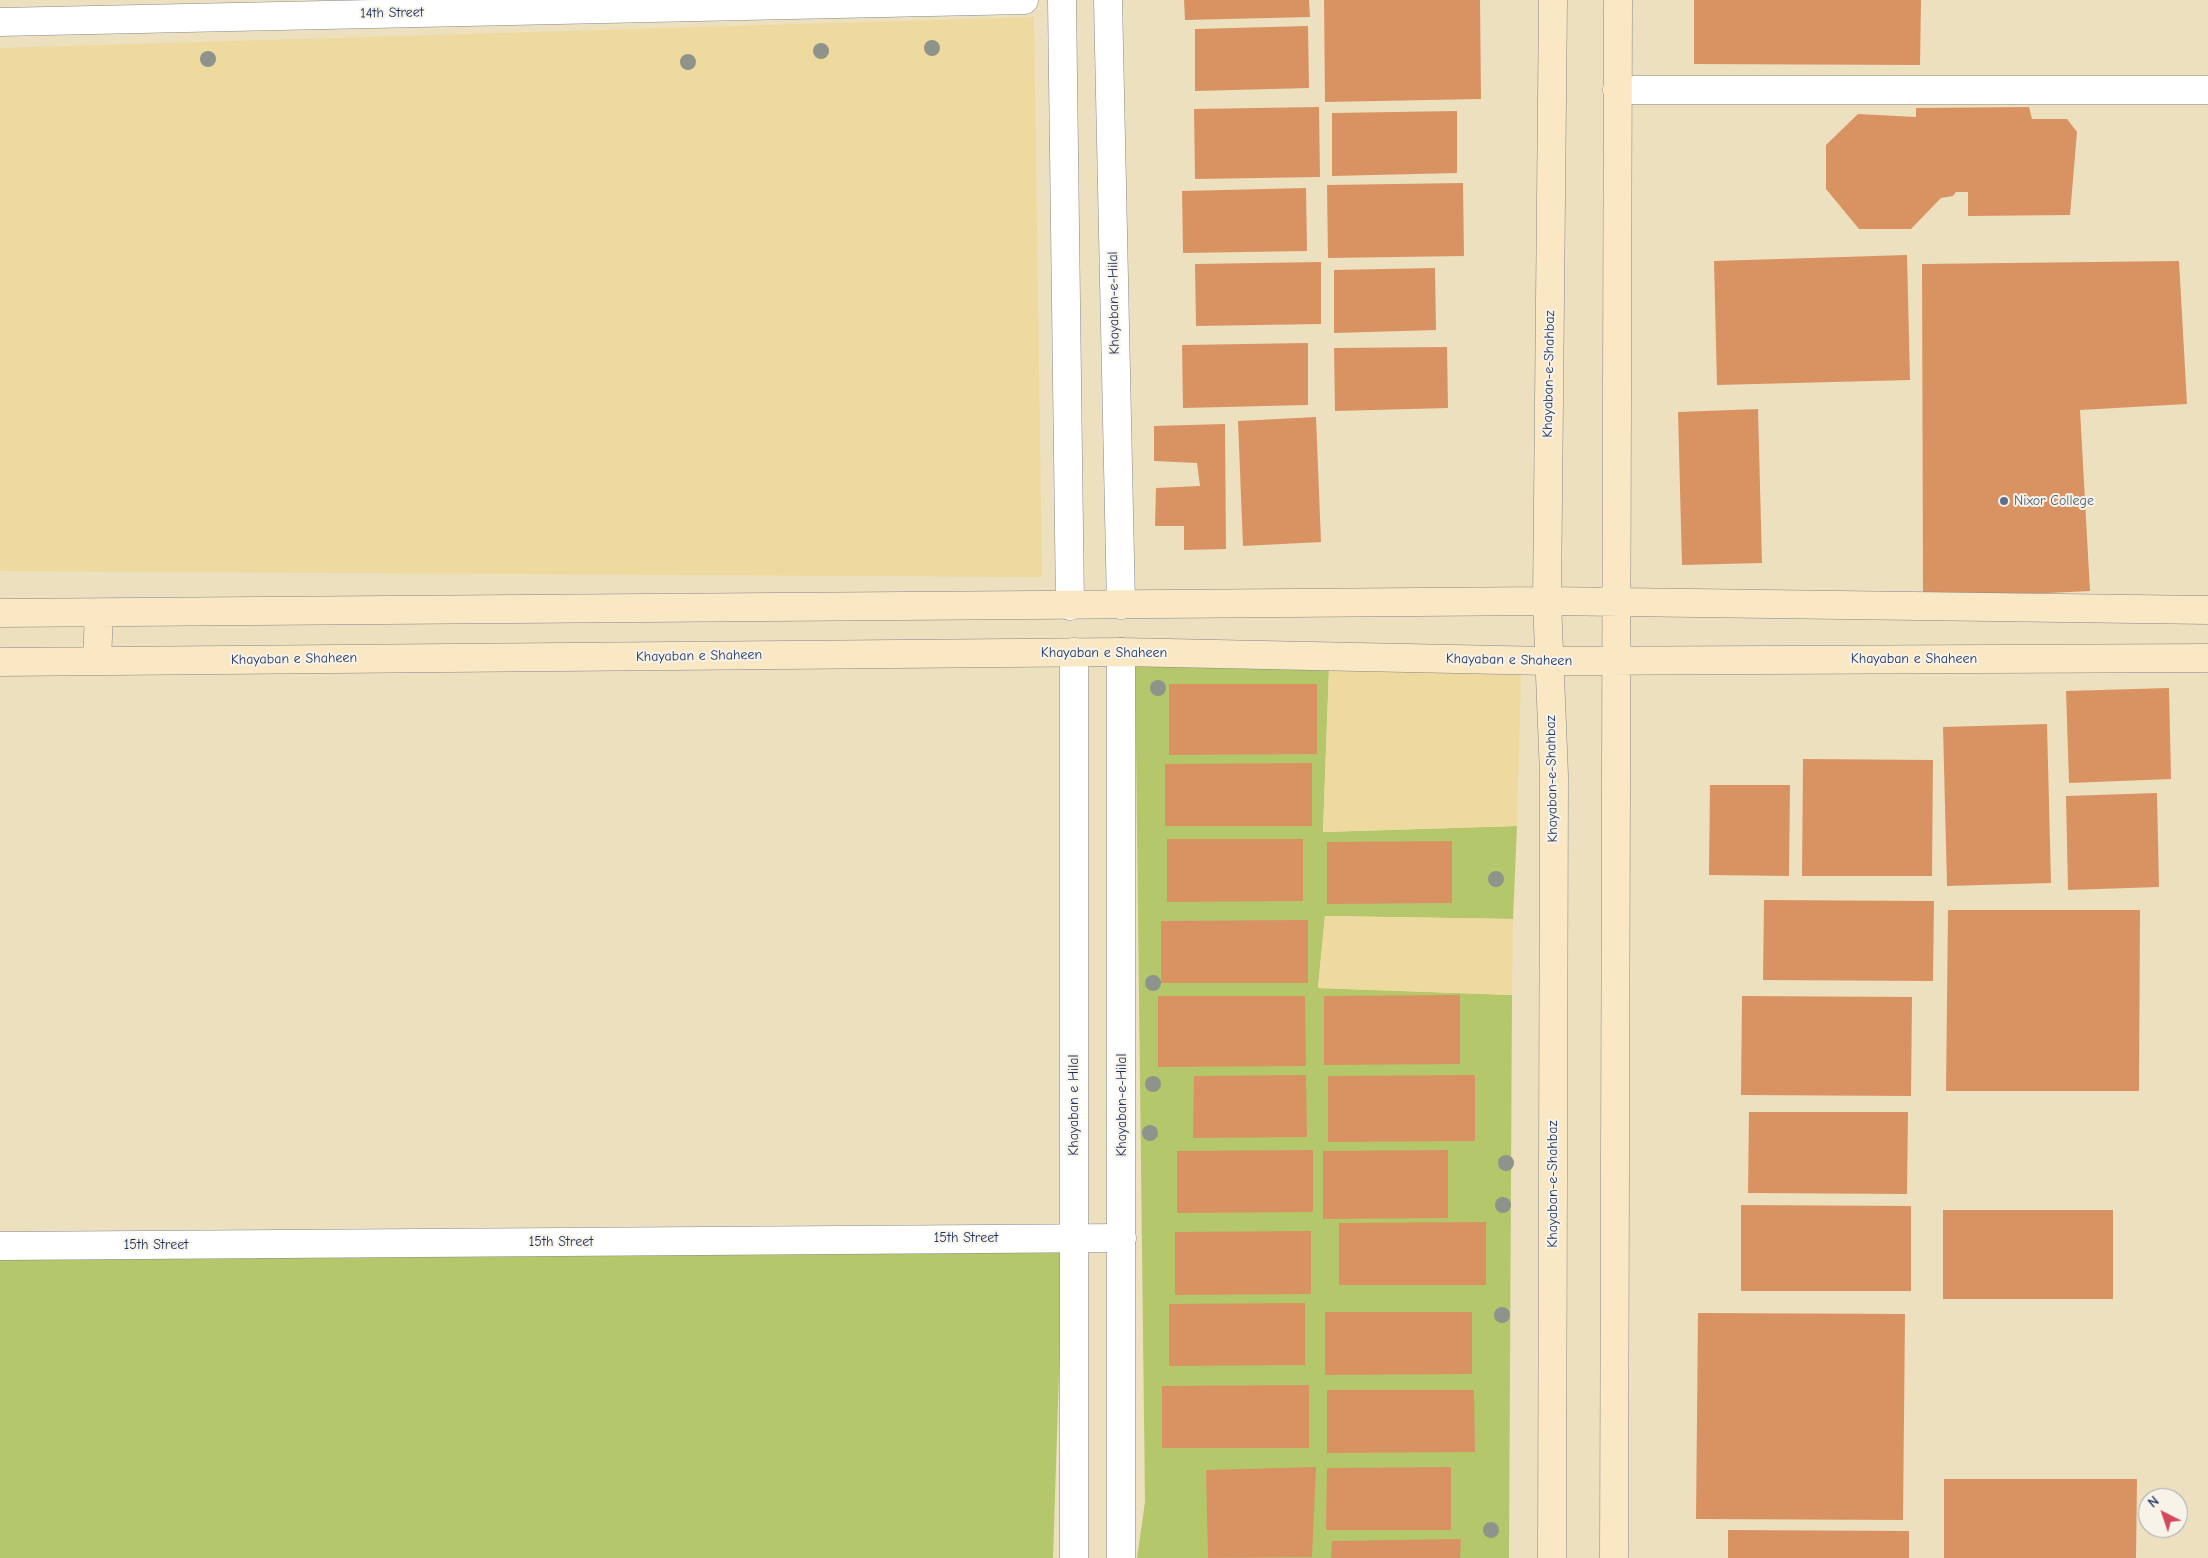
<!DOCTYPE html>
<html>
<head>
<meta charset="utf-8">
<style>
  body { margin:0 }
  #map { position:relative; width:2208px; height:1558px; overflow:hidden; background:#ece0bf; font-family:"Comic Neue",sans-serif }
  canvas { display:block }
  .north { position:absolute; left:2138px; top:1488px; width:50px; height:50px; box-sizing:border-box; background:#f7f3e8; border:1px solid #9fa5b1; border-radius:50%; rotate:319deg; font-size:14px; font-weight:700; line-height:20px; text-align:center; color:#1b2f5e }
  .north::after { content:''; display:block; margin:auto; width:18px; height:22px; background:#d1495b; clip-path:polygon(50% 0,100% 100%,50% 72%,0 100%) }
</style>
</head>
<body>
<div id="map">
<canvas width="2208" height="1558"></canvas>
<div class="north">N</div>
</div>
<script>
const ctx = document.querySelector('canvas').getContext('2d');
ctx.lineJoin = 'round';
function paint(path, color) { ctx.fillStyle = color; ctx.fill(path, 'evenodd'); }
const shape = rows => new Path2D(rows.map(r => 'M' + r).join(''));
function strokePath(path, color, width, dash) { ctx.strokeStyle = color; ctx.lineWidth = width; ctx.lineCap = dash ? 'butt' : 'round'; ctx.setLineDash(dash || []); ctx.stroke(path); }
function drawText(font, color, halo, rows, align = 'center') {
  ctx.font = font + ' "Comic Neue",sans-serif'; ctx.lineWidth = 4; ctx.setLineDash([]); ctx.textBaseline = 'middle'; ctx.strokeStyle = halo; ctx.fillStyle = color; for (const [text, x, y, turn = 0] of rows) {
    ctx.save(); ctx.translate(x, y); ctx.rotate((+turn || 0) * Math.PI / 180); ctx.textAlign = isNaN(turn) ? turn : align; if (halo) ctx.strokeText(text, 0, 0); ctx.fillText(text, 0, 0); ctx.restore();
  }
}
paint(shape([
  [1135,662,1329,668,1323,832,1517,826,1513,919,1325,916,1318,988,1512,995,1509,1558,1137,1558,1145,1502],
  [1063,1249,1053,1558,0,1558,0,1259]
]), '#b4c76b');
paint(shape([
  [1034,17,1042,577,0,571,0,48],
  [1329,668,1521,675,1517,826,1323,832],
  [1325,916,1513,919,1512,995,1318,988]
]), '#eeda9e');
paint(shape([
  [1184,0,1309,0,1310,17,1185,20],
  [1324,0,1480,0,1481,99,1325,102],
  [1694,0,1921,0,1920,65,1694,64],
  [1308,26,1309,88,1195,91,1195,29],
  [1319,107,1320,177,1195,179,1194,109],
  [2029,107,2032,119,2067,119,2077,132,2070,215,1968,216,1968,192,1956,192,1953,196,1941,198,1911,229,1859,229,1826,189,1826,145,1858,114,1916,117,1916,108],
  [1457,111,1457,173,1332,176,1332,113],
  [1463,183,1464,256,1328,258,1327,185],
  [1306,188,1307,251,1183,253,1182,191],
  [1907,255,1910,380,1717,385,1714,261],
  [2179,261,2187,404,2080,410,2090,591,1923,599,1922,264],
  [1321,262,1321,324,1196,326,1195,264],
  [1435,268,1436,330,1334,333,1334,270],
  [1308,343,1308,405,1183,408,1182,345],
  [1447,347,1448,408,1335,411,1334,348],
  [1758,409,1762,563,1682,565,1678,412],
  [1316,417,1321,542,1243,546,1238,421],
  [1225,424,1226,549,1184,550,1184,526,1155,526,1156,488,1200,486,1197,463,1154,461,1154,426],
  [1169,684,1317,684,1317,754,1169,755],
  [2169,688,2171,779,2069,783,2066,691],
  [2047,724,2051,883,1947,886,1943,727],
  [1803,759,1933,760,1932,876,1802,876],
  [1312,763,1312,826,1165,826,1165,764],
  [1710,785,1790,785,1789,876,1709,875],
  [2157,793,2159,887,2068,890,2066,796],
  [1167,839,1303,839,1303,901,1167,902],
  [1452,841,1452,903,1327,904,1327,842],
  [1764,900,1934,901,1933,981,1763,980],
  [1948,910,2140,910,2139,1091,1946,1091],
  [1308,920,1308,983,1161,983,1161,921],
  [1460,995,1460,1064,1324,1065,1324,996],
  [1158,996,1305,996,1306,1066,1158,1067],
  [1742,996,1912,997,1911,1096,1741,1095],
  [1306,1075,1307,1137,1193,1138,1194,1076],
  [1475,1075,1475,1141,1328,1142,1328,1076],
  [1749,1112,1908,1112,1907,1194,1748,1193],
  [1313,1150,1313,1212,1177,1213,1177,1151],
  [1448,1150,1448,1218,1323,1219,1323,1151],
  [1741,1205,1911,1206,1911,1291,1741,1291],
  [1943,1210,2113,1210,2113,1299,1943,1299],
  [1486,1222,1486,1285,1339,1285,1339,1223],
  [1311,1231,1311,1294,1175,1295,1175,1232],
  [1305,1303,1305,1365,1169,1366,1169,1304],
  [1325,1312,1472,1312,1472,1374,1325,1375],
  [1698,1313,1905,1314,1903,1520,1696,1519],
  [1309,1385,1309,1448,1162,1448,1162,1386],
  [1327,1390,1474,1390,1475,1452,1327,1453],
  [1316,1467,1312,1557,1208,1558,1206,1470],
  [1451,1467,1451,1530,1326,1530,1327,1468],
  [1944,1479,2137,1479,2136,1558,1944,1558],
  [1728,1530,1909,1531,1909,1558,1728,1558],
  [1461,1539,1460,1558,1331,1558,1332,1541]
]), '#d99363');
const minor = shape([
  [0,22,1024,0],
  [1617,90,2208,90],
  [0,1246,1122,1238]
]);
const tertiary = shape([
  [1062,0,1070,606],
  [1108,0,1121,605],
  [1074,652,1074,1558],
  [1121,1558,1121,652]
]);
const secondary = shape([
  [0,613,1547,601,2208,610],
  [97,661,99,613],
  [0,662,1121,652,1549,661,2208,658],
  [1552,1558,1554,775,1547,601,1553,0],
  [1614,1558,1618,0]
]);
strokePath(minor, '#84888e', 29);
strokePath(tertiary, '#84888e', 29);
strokePath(secondary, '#84888e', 29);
strokePath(minor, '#fff', 28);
strokePath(tertiary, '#fff', 28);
strokePath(secondary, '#fae7c3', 28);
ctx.fillStyle = '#8e948b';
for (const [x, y] of [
  [932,48],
  [821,51],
  [208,59],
  [688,62],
  [1158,688],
  [1496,879],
  [1153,983],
  [1153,1084],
  [1150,1133],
  [1506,1163],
  [1503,1205],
  [1502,1315],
  [1491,1530]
]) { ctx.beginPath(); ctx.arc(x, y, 8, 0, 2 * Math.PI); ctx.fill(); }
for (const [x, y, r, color] of [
  [2004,501,5,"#5c6f8a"]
]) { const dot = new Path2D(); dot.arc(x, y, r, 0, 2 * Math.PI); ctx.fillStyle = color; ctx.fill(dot); strokePath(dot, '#f7f3e8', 2); }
drawText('14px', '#1b2f5e', '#f7f3e8', [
  ["14th Street",392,13,-1],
  ["Khayaban-e-Hilal",1114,303,-91],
  ["Khayaban-e-Shahbaz",1549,374,-89],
  ["Khayaban e Shaheen",1104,653],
  ["Khayaban e Shaheen",699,656,-1],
  ["Khayaban e Shaheen",294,659,-1],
  ["Khayaban e Shaheen",1914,659],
  ["Khayaban e Shaheen",1509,660,1],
  ["Khayaban-e-Shahbaz",1552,779,-91],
  ["Khayaban e Hilal",1074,1105,-90],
  ["Khayaban-e-Hilal",1122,1105,-90],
  ["Khayaban-e-Shahbaz",1553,1184,-90],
  ["15th Street",966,1238],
  ["15th Street",561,1242],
  ["15th Street",156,1245]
]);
drawText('14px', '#4e5e75', '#f7f3e8', [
  ["Nixor College",2014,501]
], 'left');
</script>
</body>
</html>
